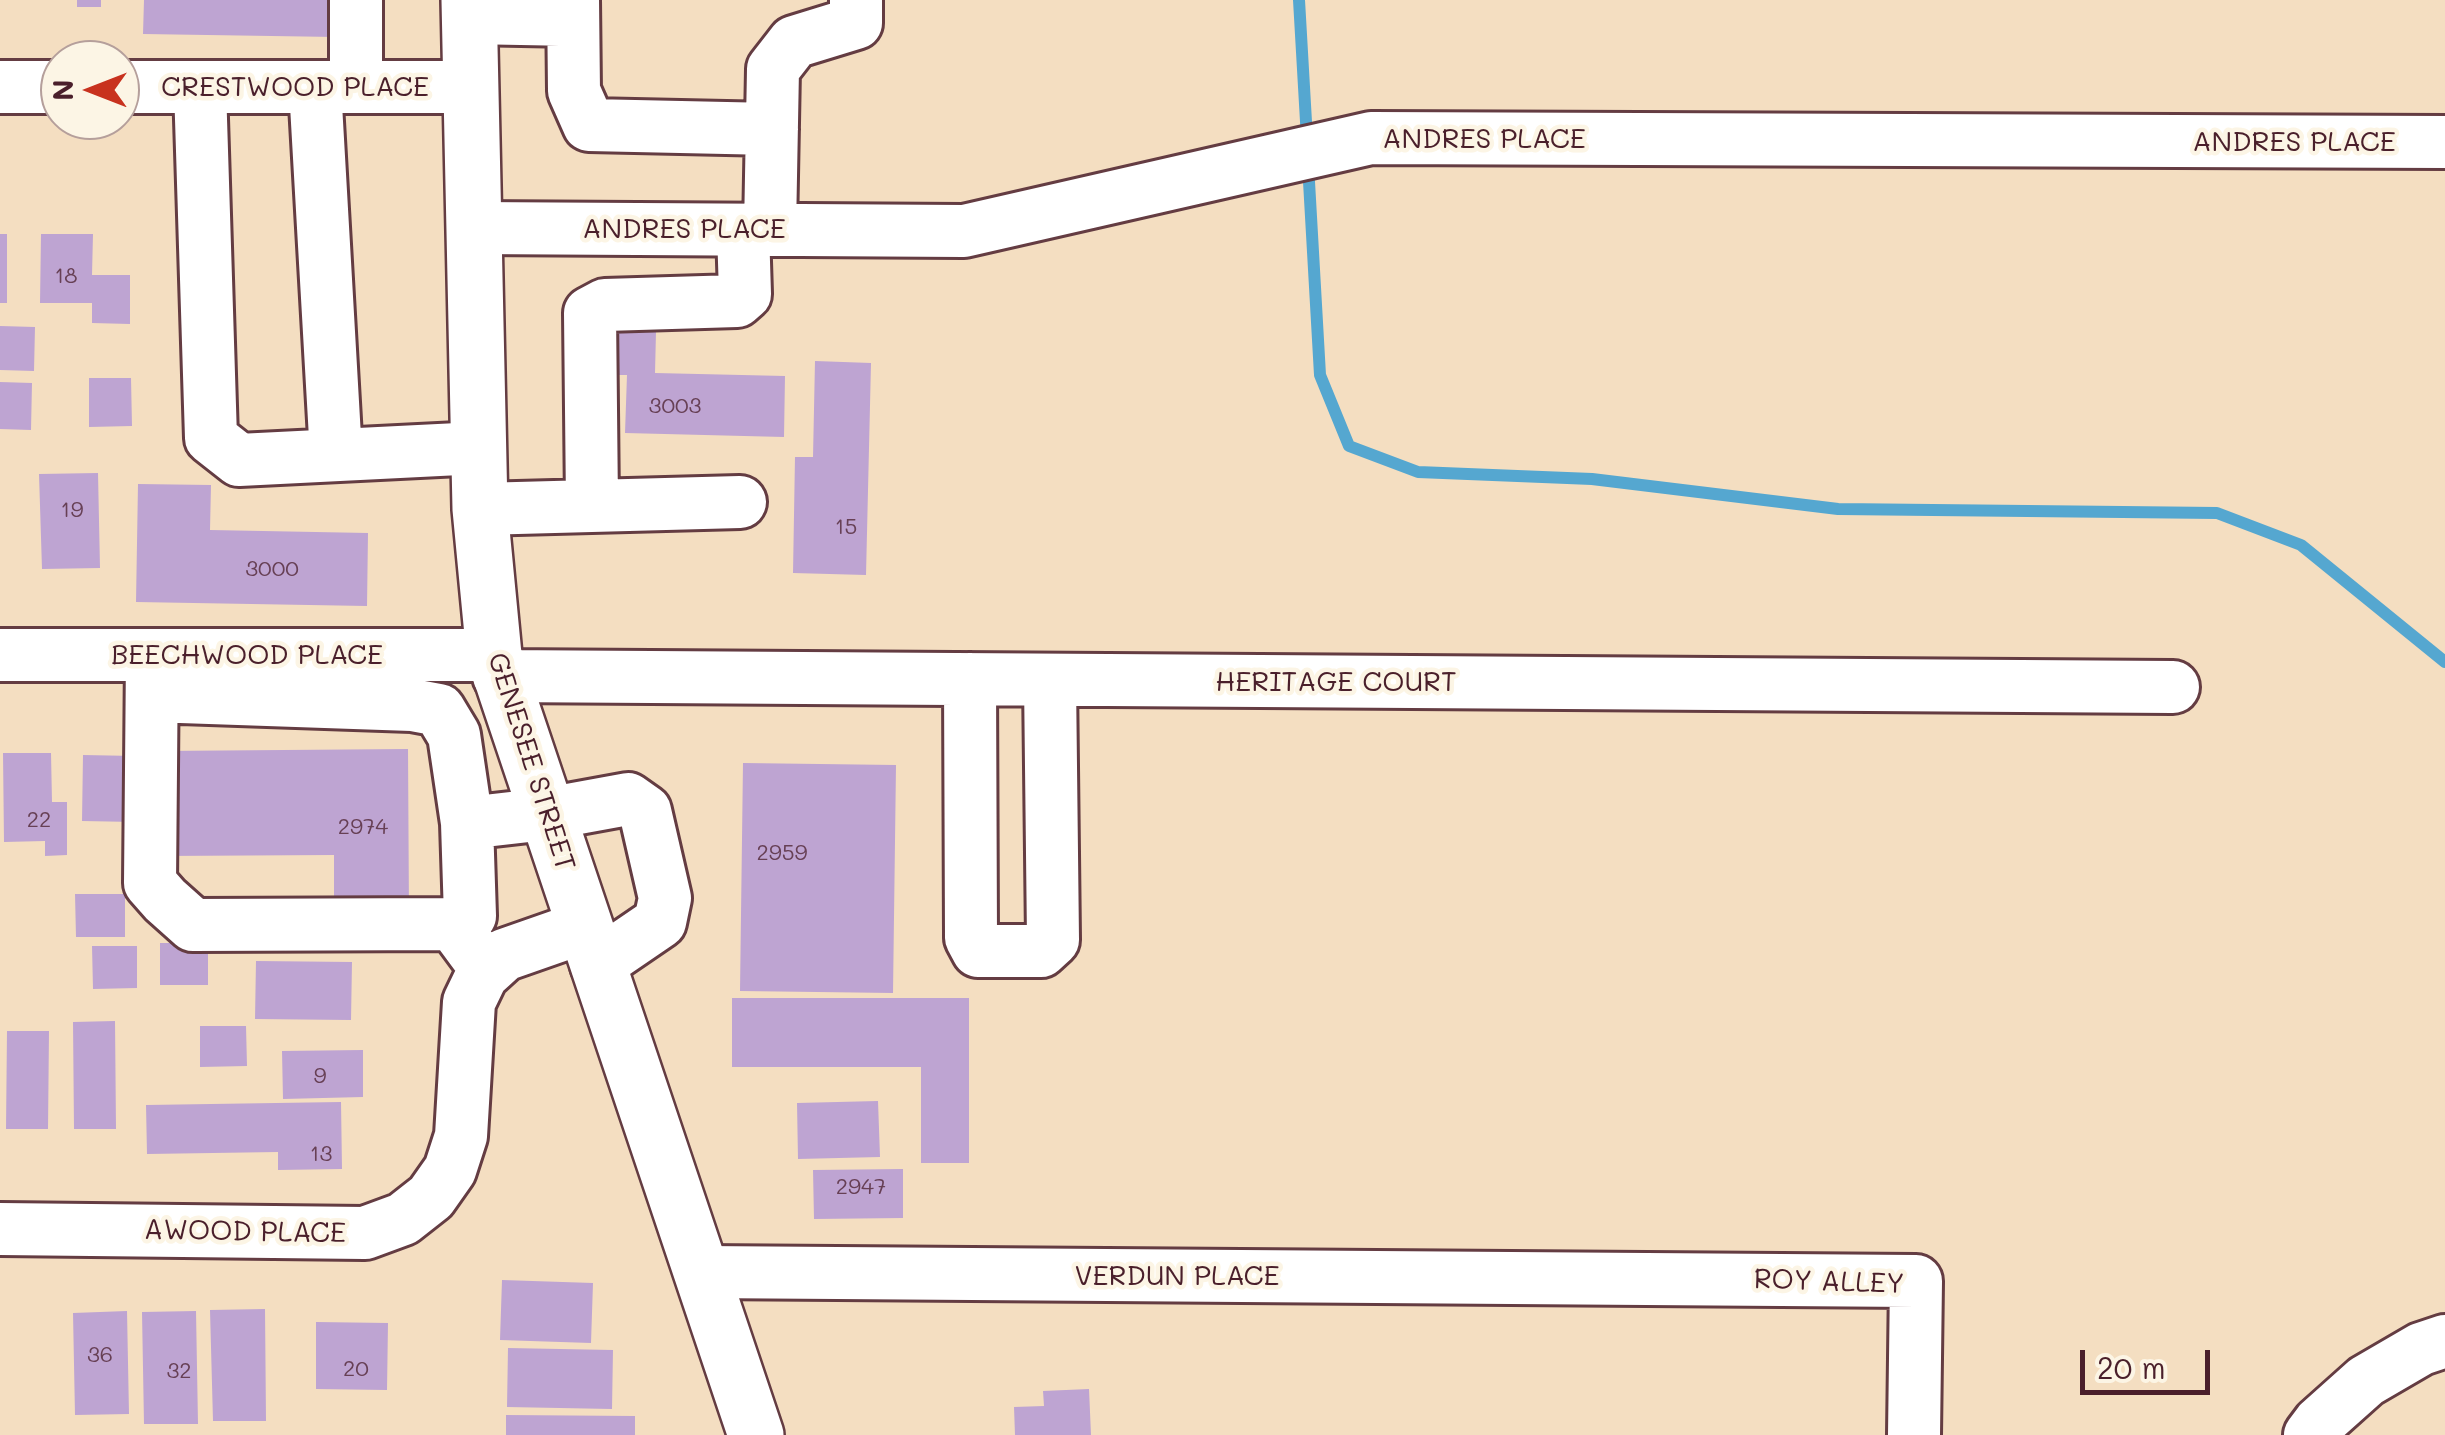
<!DOCTYPE html>
<html>
<head>
<meta charset="utf-8">
<style>
  body { margin:0 }
  #map { position:relative; width:2445px; height:1435px; overflow:hidden; background:#f4dec1; font-family:Mali,sans-serif }
  canvas { display:block }
  .north { position:absolute; left:40px; top:40px; width:100px; height:100px; box-sizing:border-box; background:#fcf5e5; border:2px solid #b59f9b; border-radius:50%; rotate:270deg; font-size:28px; font-weight:700; line-height:40px; text-align:center; color:#4a1f2b }
  .north::after { content:''; display:block; margin:auto; width:35px; height:45px; background:#c8321e; clip-path:polygon(50% 0,100% 100%,50% 72%,0 100%) }
  .scale { position:absolute; left:2080px; top:1350px; width:130px; height:45px; box-sizing:border-box; border:5px solid #4a1f2b; border-top:0; padding-left:12px; font-size:30px; line-height:35px; white-space:nowrap; color:#4a1f2b; -webkit-text-stroke:8px #fcf5e5; paint-order:stroke }
</style>
</head>
<body>
<div id="map">
<canvas width="2445" height="1435"></canvas>
<div class="north">N</div>
<div class="scale">20 m</div>
</div>
<script>
const ctx = document.querySelector('canvas').getContext('2d');
ctx.lineJoin = 'round';
const shape = rows => new Path2D(rows.map(r => 'M' + r).join(''));
function strokePath(path, color, width, dash) { ctx.strokeStyle = color; ctx.lineWidth = width; ctx.lineCap = dash ? 'butt' : 'round'; ctx.setLineDash(dash || []); ctx.stroke(path); }
function paint(path, color) { ctx.fillStyle = color; ctx.fill(path, 'evenodd'); }
function drawText(font, color, halo, rows, align = 'center') {
  ctx.font = font + ' Mali,sans-serif'; ctx.lineWidth = 9; ctx.setLineDash([]); ctx.textBaseline = 'middle'; ctx.strokeStyle = halo; ctx.fillStyle = color; for (const [text, x, y, turn = 0] of rows) {
    ctx.save(); ctx.translate(x, y); ctx.rotate((+turn || 0) * Math.PI / 180); ctx.textAlign = isNaN(turn) ? turn : align; if (halo) ctx.strokeText(text, 0, 0); ctx.fillText(text, 0, 0); ctx.restore();
  }
}
strokePath(shape([
  [1299,0,1307,139],
  [1308,164,1320,375,1349,446,1418,472,1592,479,1838,509,2217,513,2301,545,2445,662]
]), '#55a7d0', 12);
paint(shape([
  [77,0,101,0,101,7,77,7],
  [144,0,336,0,336,37,143,34],
  [0,234,7,234,7,303,0,303],
  [41,234,93,234,92,275,130,275,130,324,92,323,92,303,40,303],
  [0,326,35,327,34,371,0,370],
  [610,331,656,332,655,373,785,376,784,437,625,433,627,375,609,375],
  [815,361,871,363,866,575,793,573,795,457,813,457],
  [89,378,131,378,132,426,89,427],
  [0,382,32,383,31,430,0,429],
  [98,473,100,568,42,569,39,474],
  [138,484,211,485,210,530,368,533,367,606,136,602],
  [408,749,409,917,334,918,334,855,160,856,160,751],
  [3,753,51,753,52,802,67,802,67,855,45,856,45,841,4,842],
  [83,755,135,756,135,822,82,821],
  [743,763,896,765,893,993,740,991],
  [75,894,125,894,125,937,76,937],
  [160,943,208,943,208,985,160,985],
  [92,946,137,946,137,988,93,989],
  [256,961,352,962,351,1020,255,1019],
  [732,998,969,998,969,1163,921,1163,921,1067,732,1067],
  [115,1021,116,1129,74,1129,73,1022],
  [200,1026,246,1026,247,1066,200,1067],
  [7,1031,49,1031,48,1129,6,1129],
  [363,1050,363,1097,283,1099,282,1051],
  [878,1101,880,1157,798,1159,797,1103],
  [341,1102,342,1169,278,1170,278,1152,147,1154,146,1105],
  [903,1169,903,1218,814,1219,813,1170],
  [502,1280,593,1283,591,1343,500,1340],
  [265,1309,266,1421,213,1421,210,1310],
  [127,1311,129,1414,75,1415,73,1313],
  [196,1311,198,1424,144,1424,142,1312],
  [316,1322,388,1323,387,1390,316,1389],
  [508,1348,613,1350,612,1409,507,1407],
  [1089,1389,1091,1435,1015,1435,1014,1407,1044,1406,1043,1391],
  [506,1415,635,1416,635,1435,506,1435]
]), '#bea4d2');
const minor = shape([
  [356,0,356,87],
  [573,0,574,91,589,125,772,129],
  [469,18,573,20],
  [0,87,60,87],
  [120,87,471,87],
  [200,87,211,438,239,460,479,448],
  [315,87,336,455],
  [474,228,964,231,1371,138,2445,142],
  [770,230,773,69,794,42,856,23,856,0],
  [592,505,590,313,605,305,737,301,745,294,743,230],
  [480,509,740,502],
  [0,655,494,655],
  [152,655,150,883,165,900,193,925,453,924,487,970],
  [499,676,2173,687],
  [970,679,971,938,978,951,1041,951,1053,940,1050,680],
  [152,696,412,705,439,710,454,735,467,823,546,814,628,799,645,811,665,898,660,922,597,965],
  [453,924,470,916,467,823],
  [0,1229,365,1233,403,1219,431,1197,450,1170,461,1136,469,1002,482,975,504,955,584,927],
  [702,1272,1916,1281,1914,1435],
  [2310,1435,2319,1423,2366,1381,2421,1349,2445,1341]
]);
const major = shape([
  [469,0,480,509,494,655,756,1435]
]);
strokePath(minor, '#643c42', 58);
strokePath(major, '#643c42', 60);
strokePath(minor, '#fff', 52);
strokePath(major, '#fff', 55);
drawText('22px', '#674055', null, [
  ["18",66,276],
  ["3003",675,406],
  ["19",72,510],
  ["15",846,527],
  ["3000",272,569],
  ["22",39,820],
  ["2974",363,827],
  ["2959",782,853],
  ["9",320,1076],
  ["13",321,1154],
  ["2947",861,1187],
  ["36",100,1355],
  ["20",356,1369],
  ["32",179,1371]
]);
drawText('28px', '#4a1f2b', '#fcf5e5', [
  ["CRESTWOOD PLACE",295,87],
  ["ANDRES PLACE",1484,139],
  ["ANDRES PLACE",2294,142],
  ["ANDRES PLACE",684,229],
  ["BEECHWOOD PLACE",247,655],
  ["HERITAGE COURT",1336,682],
  ["GENESEE STREET",531,762,72],
  ["AWOOD PLACE",245,1232,1],
  ["VERDUN PLACE",1177,1276],
  ["ROY ALLEY",1829,1282,2]
]);
</script>
</body>
</html>
